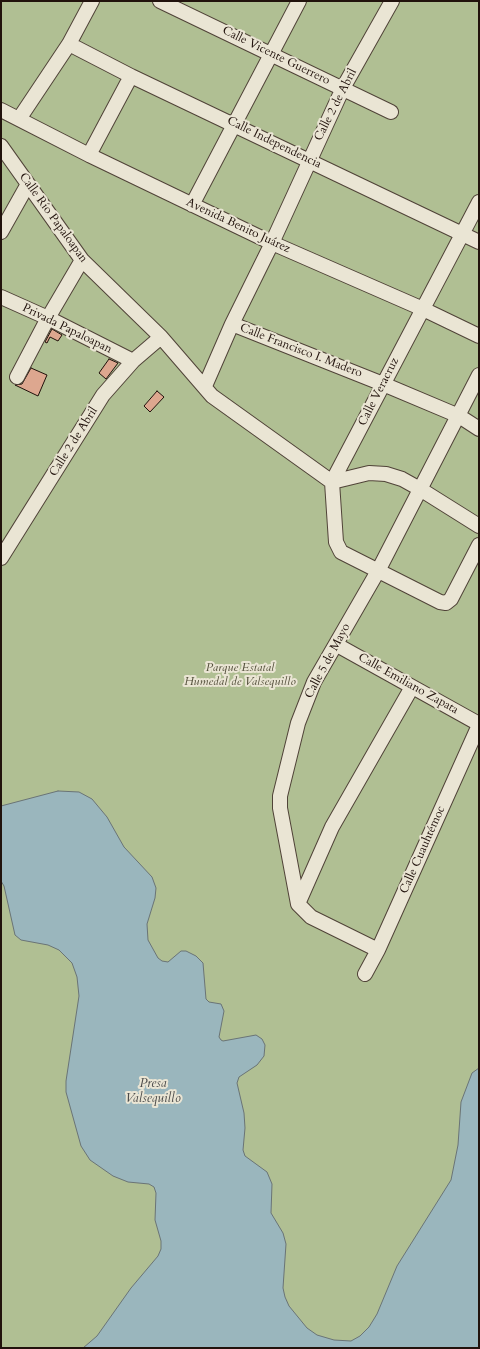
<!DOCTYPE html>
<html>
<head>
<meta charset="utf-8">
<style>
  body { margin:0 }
  #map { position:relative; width:480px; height:1349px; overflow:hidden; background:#dfd7bd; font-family:Cardo,serif }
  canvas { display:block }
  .frame { position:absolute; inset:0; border:2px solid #21120c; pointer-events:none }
</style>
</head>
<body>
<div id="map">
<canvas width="480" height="1349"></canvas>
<div class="frame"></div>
</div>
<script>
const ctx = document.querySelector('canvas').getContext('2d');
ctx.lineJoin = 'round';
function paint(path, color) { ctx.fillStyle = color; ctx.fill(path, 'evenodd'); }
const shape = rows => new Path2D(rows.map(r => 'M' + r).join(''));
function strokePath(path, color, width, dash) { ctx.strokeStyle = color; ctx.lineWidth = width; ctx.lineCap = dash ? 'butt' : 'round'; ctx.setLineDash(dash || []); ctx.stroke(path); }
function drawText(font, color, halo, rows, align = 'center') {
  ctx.font = font + ' Cardo,serif'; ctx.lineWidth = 4; ctx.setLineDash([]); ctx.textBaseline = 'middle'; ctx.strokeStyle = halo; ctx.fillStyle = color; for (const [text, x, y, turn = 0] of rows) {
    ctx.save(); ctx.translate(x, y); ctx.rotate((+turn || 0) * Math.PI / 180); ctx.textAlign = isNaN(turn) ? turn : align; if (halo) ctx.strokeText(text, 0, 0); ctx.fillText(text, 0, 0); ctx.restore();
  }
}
paint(shape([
  [1,1,479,1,479,1348,1,1348]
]), '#b0bf93');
const water = shape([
  [58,791,79,792,92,799,107,817,124,847,152,877,156,888,155,898,147,924,148,940,158,958,162,961,168,962,181,951,186,951,196,956,203,963,206,999,209,1002,221,1004,224,1011,219,1037,221,1040,223,1041,256,1035,262,1039,265,1045,264,1056,257,1065,239,1077,237,1083,244,1113,245,1128,243,1150,245,1156,267,1172,272,1184,271,1213,283,1233,286,1244,283,1288,285,1297,289,1306,307,1328,317,1335,334,1340,351,1341,360,1336,369,1327,377,1314,397,1266,451,1180,458,1145,461,1102,472,1073,479,1068,479,1348,83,1348,97,1336,131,1288,158,1256,161,1249,161,1241,155,1220,156,1193,154,1187,149,1184,128,1182,113,1176,90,1160,81,1146,66,1092,66,1081,79,996,77,977,72,963,59,950,48,945,21,940,15,935,4,886,1,881,1,806,58,791]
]);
paint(water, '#9ab6bd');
strokePath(water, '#6a7476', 1);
const building = shape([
  [52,329,62,335,58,341,50,337,47,343,45,342,52,329],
  [109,359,118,363,106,379,99,373,109,359],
  [31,368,47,375,38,396,15,385,22,384,31,368],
  [157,391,164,397,150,412,144,406,157,391]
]);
paint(building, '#dda78f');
strokePath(building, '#21120c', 1);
const minor = shape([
  [160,1,391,112],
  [69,44,131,76,479,242],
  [1,110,89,155,272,243,423,309,479,336],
  [19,119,69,44,92,1],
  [1,146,82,260,161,337,212,396,332,482],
  [89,155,131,76],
  [479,202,332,482,336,542,341,552,440,602,446,603,451,599,479,545],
  [192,205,299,1],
  [1,232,28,184],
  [1,297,48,318,133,361],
  [232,324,383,384,459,416,479,429],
  [17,377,48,318,82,260],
  [205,386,232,324,272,243,343,88,392,1],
  [332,482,369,473,386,474,402,479,420,489,479,526],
  [1,558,103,395,133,361,161,337],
  [337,645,479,724],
  [298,904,332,827,412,687],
  [378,950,311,917,298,904,280,808,280,796,298,723,314,682,378,571,479,375],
  [365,974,378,950,479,725]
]);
strokePath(minor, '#504338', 16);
strokePath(minor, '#eae5d4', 14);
drawText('12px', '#21120c', '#eae5d4', [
  ["Calle Vicente Guerrero",276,56,26],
  ["Calle 2 de Abril",336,105,-63],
  ["Calle Independencia",274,143,26],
  ["Calle Río Papaloapan",53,218,54],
  ["Avenida Benito Juárez",238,226,25],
  ["Privada Papaloapan",67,329,26],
  ["Calle Francisco I. Madero",301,351,21],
  ["Calle Veracruz",379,392,-63],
  ["Calle 2 de Abril",74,442,-58],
  ["Calle 5 de Mayo",328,661,-62],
  ["Calle Emiliano Zapata",408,684,29],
  ["Calle Cuauhtémoc",423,850,-66]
]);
drawText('italic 12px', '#534f3b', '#eae5d4', [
  ["Parque Estatal",240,668],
  ["Humedal de Valsequillo",240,682]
]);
drawText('italic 13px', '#4b4b4a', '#eae5d4', [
  ["Presa",153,1084],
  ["Valsequillo",153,1099]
]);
</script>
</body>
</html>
